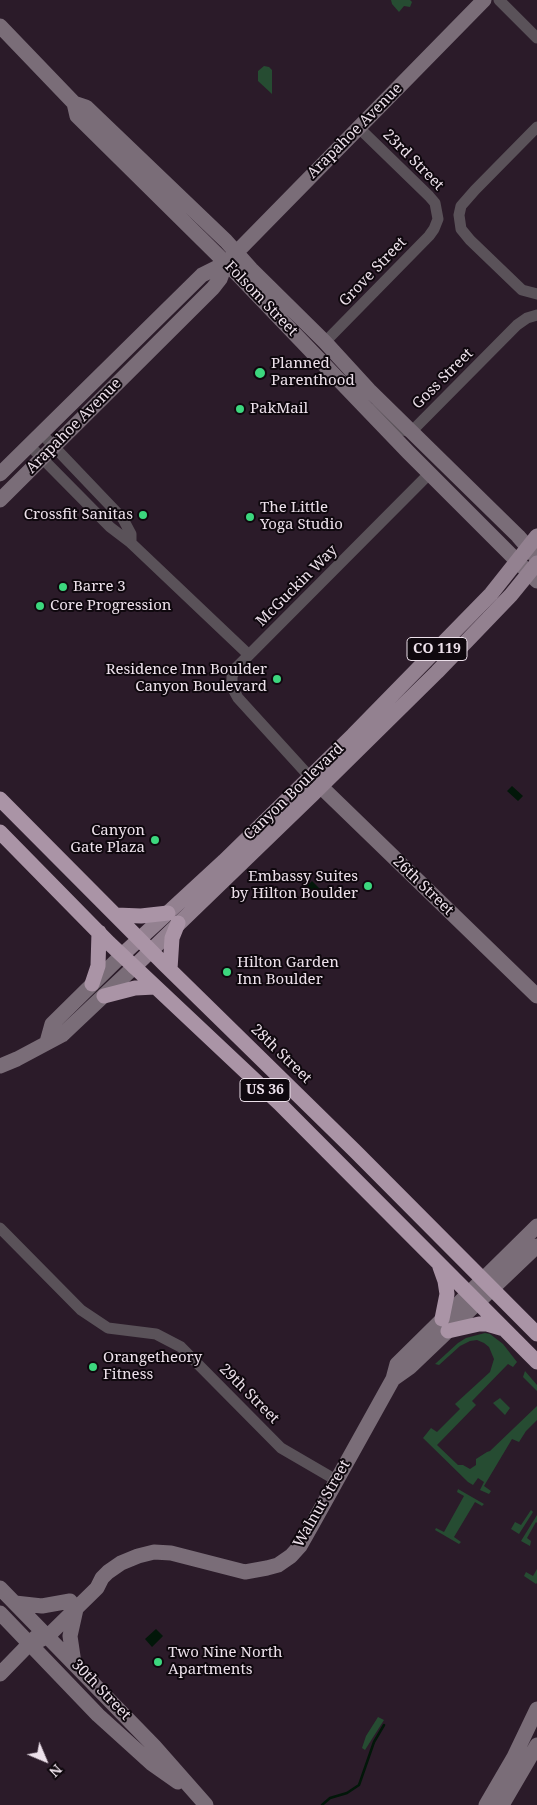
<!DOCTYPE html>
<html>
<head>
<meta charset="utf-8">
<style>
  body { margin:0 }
  #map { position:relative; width:537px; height:1805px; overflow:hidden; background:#2b1b29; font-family:"Noto Serif",serif }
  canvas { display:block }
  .north { position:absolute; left:20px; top:1735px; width:50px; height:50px; -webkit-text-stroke:4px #0f080e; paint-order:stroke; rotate:135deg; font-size:14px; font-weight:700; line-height:20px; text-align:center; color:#ede1eb }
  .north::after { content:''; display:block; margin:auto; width:18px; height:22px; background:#ede1eb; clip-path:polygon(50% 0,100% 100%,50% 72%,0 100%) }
</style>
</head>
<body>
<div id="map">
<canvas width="537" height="1805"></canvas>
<div class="north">N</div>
</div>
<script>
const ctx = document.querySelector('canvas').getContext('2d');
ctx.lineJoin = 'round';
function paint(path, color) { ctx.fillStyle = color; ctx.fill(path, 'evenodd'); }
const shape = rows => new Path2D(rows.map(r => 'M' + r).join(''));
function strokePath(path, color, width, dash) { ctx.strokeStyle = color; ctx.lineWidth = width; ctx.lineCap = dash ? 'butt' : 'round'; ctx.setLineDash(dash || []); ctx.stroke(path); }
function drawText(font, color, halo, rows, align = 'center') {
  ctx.font = font + ' "Noto Serif",serif'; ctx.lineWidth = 4; ctx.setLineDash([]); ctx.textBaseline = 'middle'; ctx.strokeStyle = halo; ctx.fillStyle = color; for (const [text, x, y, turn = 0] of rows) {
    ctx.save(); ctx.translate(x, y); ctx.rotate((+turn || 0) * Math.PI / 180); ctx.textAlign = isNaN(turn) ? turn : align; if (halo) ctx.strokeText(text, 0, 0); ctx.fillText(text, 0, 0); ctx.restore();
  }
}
paint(shape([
  [391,0,410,0,412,2,410,7,404,6,399,12,392,4],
  [264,66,269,67,272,70,272,94,258,81,258,71],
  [485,1333,490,1334,503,1344,517,1362,513,1367,508,1364,472,1401,476,1405,437,1445,458,1465,463,1465,470,1469,476,1465,476,1459,487,1452,490,1451,537,1406,537,1420,526,1431,519,1442,512,1439,484,1486,491,1491,489,1494,480,1490,484,1482,478,1478,473,1485,468,1482,423,1438,431,1428,437,1432,460,1409,455,1404,490,1372,494,1359,489,1347,484,1343,477,1340,470,1341,460,1346,439,1365,435,1364,458,1343,466,1338],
  [525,1371,537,1385,537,1391,523,1377],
  [500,1398,510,1408,505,1415,493,1403],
  [458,1489,484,1504,482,1506,475,1502,454,1537,461,1542,459,1544,435,1530,436,1528,444,1532,464,1496,457,1492],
  [531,1510,533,1512,519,1534,511,1529,515,1522,521,1525],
  [537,1515,537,1523,536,1522,527,1538,531,1541,530,1546,521,1541],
  [537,1569,537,1583,536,1584,524,1576,526,1572,533,1576],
  [378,1717,384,1720,365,1750,362,1748,366,1736]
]), '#264c32');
paint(shape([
  [512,786,523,796,518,801,507,791],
  [312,881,321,890,315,896,306,887],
  [156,1629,163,1636,152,1647,145,1639]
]), '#021709');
strokePath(shape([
  [322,1805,330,1798,347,1793,359,1785,374,1742,384,1725]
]), '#021709', 2.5);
strokePath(shape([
  [499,0,537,38],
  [537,127,475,190,461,206,459,215,461,229,470,240,522,290,537,294],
  [325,342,429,236,434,229,438,219,435,203,429,196,358,127],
  [366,408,379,411,398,429,411,432,517,325,527,318,537,315],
  [41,433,123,519,131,534,131,543],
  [29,445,110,527,131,543,249,655],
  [309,776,238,698,232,687,232,676,237,667,429,474],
  [0,1228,81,1310,108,1328,156,1334,181,1347,281,1448,336,1480]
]), '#5a5259', 11);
strokePath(shape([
  [0,26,74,103,86,107,226,241,251,269,325,342,369,390,518,536,537,558],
  [74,103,77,116,242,279,408,452,537,581],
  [0,474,202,275,226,263,484,0],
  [0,500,213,288,220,279,226,263],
  [312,778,537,996],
  [47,1042,52,1024,122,955],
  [0,1066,17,1059,62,1035,134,967],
  [393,1379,410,1367,537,1246],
  [0,1588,154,1746,206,1805],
  [15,1603,42,1606,70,1601],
  [0,1613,98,1715,151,1763,178,1782],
  [30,1645,48,1636,97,1588,102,1578,108,1572,121,1563,138,1556,154,1552,171,1553,245,1572,267,1568,278,1565,291,1556,300,1546,313,1523,393,1379,397,1364,537,1226],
  [74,1663,70,1636,76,1609],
  [0,1674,36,1637],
  [486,1805,514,1757,537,1709],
  [502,1805,537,1745]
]), '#7a6d78', 15);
strokePath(shape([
  [122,955,224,861,353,735,491,594,537,536],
  [134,967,312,795,437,672,511,595,537,563]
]), '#938190', 15);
strokePath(shape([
  [0,799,164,964,355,1151,537,1334],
  [0,832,109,943,279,1103,537,1362],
  [116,915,141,916,168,913],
  [170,969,172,938,178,923],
  [92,984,98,966,99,932],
  [104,996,135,988,155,987],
  [440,1267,445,1281,447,1294,442,1319],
  [448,1331,479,1324,487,1324,504,1329]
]), '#aa94a6', 15);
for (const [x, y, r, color] of [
  [260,373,6,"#3cd77e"],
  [240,409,5,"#3cd77e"],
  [143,515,5,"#3cd77e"],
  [250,517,5,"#3cd77e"],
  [63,587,5,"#3cd77e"],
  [40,606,5,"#3cd77e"],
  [277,679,5,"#3cd77e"],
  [155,840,5,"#3cd77e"],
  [368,886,5,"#3cd77e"],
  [227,972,5,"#3cd77e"],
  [93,1367,5,"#3cd77e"],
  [158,1662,5,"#3cd77e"]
]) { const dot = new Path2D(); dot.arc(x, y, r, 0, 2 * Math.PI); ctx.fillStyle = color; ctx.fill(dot); strokePath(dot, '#0f080e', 2); }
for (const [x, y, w] of [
  [437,649,60],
  [265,1090,50]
]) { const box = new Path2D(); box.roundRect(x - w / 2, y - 11.5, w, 23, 4); ctx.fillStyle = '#0f080e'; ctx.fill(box); strokePath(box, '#ede1eb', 1); }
drawText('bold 14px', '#ede1eb', null, [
  ["CO 119",437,649],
  ["US 36",265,1090]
]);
drawText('15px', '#ede1eb', '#0f080e', [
  ["Arapahoe Avenue",355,131,-45],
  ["23rd Street",413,160,45],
  ["Grove Street",373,272,-46],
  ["Folsom Street",261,299,46],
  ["Goss Street",443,379,-45],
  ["Arapahoe Avenue",74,426,-45],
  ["McGuckin Way",297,586,-45],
  ["Canyon Boulevard",294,792,-44],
  ["26th Street",423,886,44],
  ["28th Street",281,1054,44],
  ["29th Street",249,1394,45],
  ["Walnut Street",322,1504,-60],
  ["30th Street",101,1690,46]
]);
drawText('15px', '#ede1eb', '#0f080e', [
  ["Planned",271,364],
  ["Parenthood",271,381],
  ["PakMail",250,409],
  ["The Little",260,508],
  ["Yoga Studio",260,525],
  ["Crossfit Sanitas",133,515,"right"],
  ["Barre 3",73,587],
  ["Core Progression",50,606],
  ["Residence Inn Boulder",267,670,"right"],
  ["Canyon Boulevard",267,687,"right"],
  ["Canyon",145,831,"right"],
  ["Gate Plaza",145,848,"right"],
  ["Embassy Suites",358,877,"right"],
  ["by Hilton Boulder",358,894,"right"],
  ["Hilton Garden",237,963],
  ["Inn Boulder",237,980],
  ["Orangetheory",103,1358],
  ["Fitness",103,1375],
  ["Two Nine North",168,1653],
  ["Apartments",168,1670]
], 'left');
</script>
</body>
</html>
